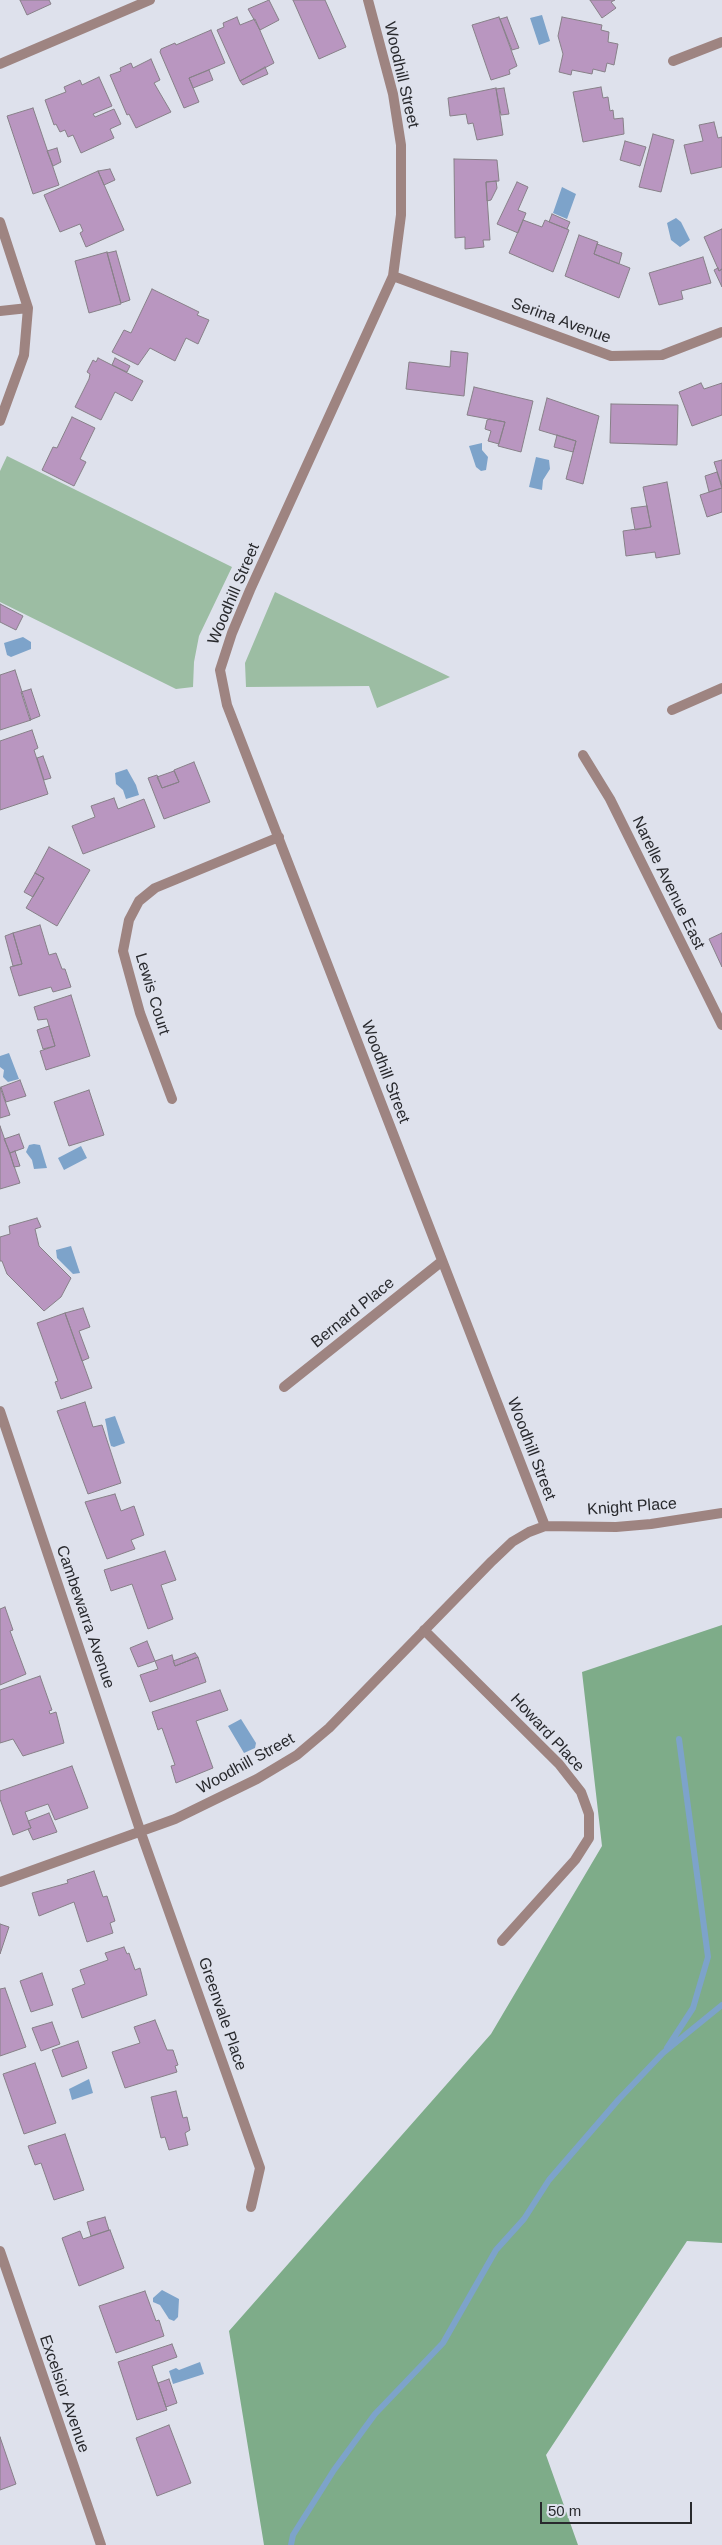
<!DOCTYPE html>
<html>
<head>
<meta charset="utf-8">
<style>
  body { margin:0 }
  #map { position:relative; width:722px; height:2545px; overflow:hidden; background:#dee1ec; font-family:Arial,sans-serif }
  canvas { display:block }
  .scale { position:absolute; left:540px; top:2502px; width:152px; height:22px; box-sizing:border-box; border:2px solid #28292d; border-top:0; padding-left:6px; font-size:15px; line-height:18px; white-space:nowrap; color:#28292d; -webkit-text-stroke:4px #dee1ec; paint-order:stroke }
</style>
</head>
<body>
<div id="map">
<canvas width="722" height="2545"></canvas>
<div class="scale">50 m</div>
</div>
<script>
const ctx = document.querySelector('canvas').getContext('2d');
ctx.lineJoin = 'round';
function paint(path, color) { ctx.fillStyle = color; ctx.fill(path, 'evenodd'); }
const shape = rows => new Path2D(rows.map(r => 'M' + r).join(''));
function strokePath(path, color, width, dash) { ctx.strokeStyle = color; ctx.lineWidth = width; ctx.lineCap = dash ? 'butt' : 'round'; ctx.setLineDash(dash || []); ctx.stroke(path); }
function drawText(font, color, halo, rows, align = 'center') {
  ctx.font = font + ' Arial,sans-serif'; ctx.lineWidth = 4; ctx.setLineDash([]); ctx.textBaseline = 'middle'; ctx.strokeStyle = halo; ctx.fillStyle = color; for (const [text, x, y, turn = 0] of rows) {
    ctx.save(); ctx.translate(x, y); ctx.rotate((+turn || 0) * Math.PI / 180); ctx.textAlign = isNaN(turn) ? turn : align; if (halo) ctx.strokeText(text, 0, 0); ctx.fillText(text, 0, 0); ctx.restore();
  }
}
paint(shape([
  [7,456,232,567,199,636,194,662,193,687,176,689,0,602,0,471],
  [275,592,450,677,377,708,369,686,246,687,245,663]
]), '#9cbda3');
paint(shape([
  [722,1625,722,2243,687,2241,546,2455,578,2545,264,2545,229,2331,491,2034,602,1846,582,1672]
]), '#7eac89');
paint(shape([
  [542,15,550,41,539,45,530,18],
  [562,187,576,194,567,219,553,213],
  [676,218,681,222,690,240,680,247,671,240,667,223],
  [482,443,482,450,488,457,486,470,481,471,476,467,469,446],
  [536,457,549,460,550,469,543,480,542,490,529,487],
  [23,637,31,642,31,649,11,657,7,655,4,643],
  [127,769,136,785,139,795,126,799,123,790,116,784,115,773],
  [9,1053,19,1079,8,1082,3,1077,4,1070,0,1067,0,1056],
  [34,1144,40,1145,47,1168,34,1169,32,1160,26,1152,29,1145],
  [81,1146,87,1158,64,1170,58,1158],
  [71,1246,80,1273,73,1274,57,1258,56,1250],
  [115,1416,125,1443,114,1447,111,1446,109,1439,105,1419],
  [241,1719,256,1743,255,1748,244,1753,228,1726],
  [89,2079,93,2093,72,2100,69,2089],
  [162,2290,179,2299,178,2317,174,2321,169,2319,160,2305,153,2302,153,2298],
  [200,2362,204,2374,173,2384,169,2371,176,2368,179,2370]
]), '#7da3ca');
strokePath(shape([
  [667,2048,693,2008,708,1957,679,1739],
  [291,2545,293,2535,334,2470,375,2414,443,2343,496,2250,524,2219,549,2180,619,2099,663,2053,722,2005]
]), '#7da3ca', 6);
const building = shape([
  [20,0,49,0,51,4,27,15,20,0],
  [269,0,279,20,260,30,248,9,269,0],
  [293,0,325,0,346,47,319,59,293,0],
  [590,0,615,0,611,2,616,8,602,18,590,0],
  [237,17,240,25,255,19,274,63,240,81,217,30,224,27,223,23,237,17],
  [499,17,517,66,509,70,510,74,491,80,472,25,499,17],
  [507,17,519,48,512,50,500,19,507,17],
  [562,17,602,25,601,30,609,32,608,42,618,44,614,65,607,63,605,72,593,69,592,74,572,70,571,75,559,72,563,54,558,36,562,17],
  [211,30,225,63,189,78,199,102,184,108,160,52,161,49,175,43,176,45,211,30],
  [151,59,160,80,154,83,171,112,136,128,129,114,127,115,110,75,121,71,120,68,131,63,133,68,151,59],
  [265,67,268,74,243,85,240,81,265,67],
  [209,70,213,80,193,88,189,78,209,70],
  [99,77,112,106,93,114,95,117,114,109,121,124,110,129,114,138,81,153,73,135,68,137,65,130,60,132,56,124,54,125,45,100,66,92,64,87,80,80,82,85,99,77],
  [601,87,603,98,608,97,610,111,613,110,614,119,623,118,624,134,583,142,573,92,601,87],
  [496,88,503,135,477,140,473,123,468,124,466,114,450,116,448,98,496,88],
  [504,88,509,114,501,115,496,89,504,88],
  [33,108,59,185,33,194,7,116,33,108],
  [714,122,718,138,722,137,722,167,691,174,684,145,703,141,699,125,714,122],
  [653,134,674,140,661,192,639,187,653,134],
  [625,141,646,147,640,166,620,160,625,141],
  [57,148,61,162,53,166,47,151,57,148],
  [454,159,497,160,499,181,486,182,490,240,483,240,484,247,465,249,465,237,455,238,454,159],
  [110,169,115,180,104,185,98,171,110,169],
  [98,171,124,230,86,247,80,233,83,231,80,224,60,232,44,195,98,171],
  [496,181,497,188,491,200,487,201,486,182,496,181],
  [517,182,528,187,518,210,526,213,518,233,497,224,517,182],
  [552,214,570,222,567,229,549,222,552,214],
  [523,220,542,227,545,220,569,230,553,272,509,253,523,220],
  [722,229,722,269,719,271,704,237,722,229],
  [579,235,598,242,594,254,630,268,619,298,565,276,579,235],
  [597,244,622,253,619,264,594,254,597,244],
  [116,251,130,300,121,303,107,253,116,251],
  [107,252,121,304,89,313,75,261,107,252],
  [703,257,711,283,681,291,683,299,659,305,649,273,703,257],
  [718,268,719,271,722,269,722,287,714,270,718,268],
  [152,289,199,312,197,315,209,320,198,344,186,338,175,361,150,348,138,365,112,352,124,330,131,333,152,289],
  [451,351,468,353,464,396,406,389,409,362,450,367,451,351],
  [98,358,143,381,132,401,115,392,101,420,75,407,89,379,90,374,87,372,93,360,96,362,98,358],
  [115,358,130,366,127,372,112,365,115,358],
  [701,383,704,389,722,383,722,415,692,426,679,392,701,383],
  [474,387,533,401,521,452,498,446,505,422,467,415,474,387],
  [547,398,599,416,583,484,566,479,576,441,539,430,547,398],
  [611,404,678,405,677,445,610,443,611,404],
  [72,417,95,428,80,459,86,462,74,486,42,470,53,447,57,448,72,417],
  [490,419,505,422,499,444,488,441,491,431,485,429,487,420,490,419],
  [557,435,576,441,573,452,554,447,557,435],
  [722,460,722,486,714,462,722,460],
  [717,472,722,488,709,492,705,476,717,472],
  [667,482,680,554,656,558,655,552,626,556,623,531,651,527,643,487,667,482],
  [722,488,722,512,707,517,700,495,722,488],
  [647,506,651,527,635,530,631,508,647,506],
  [0,604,23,616,16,630,0,622,0,604],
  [15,670,31,720,0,730,0,675,15,670],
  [31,689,40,716,30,720,21,692,31,689],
  [32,730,38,748,34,750,48,794,0,810,0,741,32,730],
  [43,756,51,778,44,780,37,758,43,756],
  [194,762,210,802,164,819,148,778,157,775,162,788,179,782,174,770,194,762],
  [174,771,179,782,162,788,157,777,174,771],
  [114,798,118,809,144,799,155,827,83,854,72,826,95,817,91,806,114,798],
  [49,847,90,870,57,926,26,908,44,878,35,873,49,847],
  [35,873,44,878,33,897,24,892,35,873],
  [40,925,49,955,56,953,62,969,65,969,71,987,53,992,51,987,19,996,10,967,22,964,13,933,40,925],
  [13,933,22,964,13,966,5,936,13,933],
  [722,933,722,967,709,939,722,933],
  [71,995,90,1056,46,1070,40,1051,55,1046,47,1019,38,1020,34,1007,71,995],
  [49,1026,55,1046,43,1049,37,1030,49,1026],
  [20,1080,26,1096,6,1102,1,1087,20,1080],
  [0,1087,10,1115,0,1118,0,1087],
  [89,1090,104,1135,69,1146,54,1102,89,1090],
  [0,1126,20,1183,0,1189,0,1126],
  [19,1134,24,1148,10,1153,4,1139,19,1134],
  [15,1151,20,1166,14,1167,10,1153,15,1151],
  [37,1218,41,1227,35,1229,39,1246,71,1278,61,1297,44,1311,7,1274,2,1261,0,1261,0,1237,10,1234,9,1226,37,1218],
  [83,1308,90,1327,79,1331,89,1358,82,1361,65,1313,83,1308],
  [65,1313,92,1388,61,1399,55,1382,58,1381,37,1323,65,1313],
  [85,1402,93,1427,102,1425,121,1483,88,1494,57,1411,85,1402],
  [115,1494,121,1511,134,1506,144,1535,131,1540,135,1549,107,1559,85,1502,115,1494],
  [165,1551,176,1580,161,1585,173,1619,148,1629,132,1584,111,1591,104,1570,165,1551],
  [5,1607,13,1630,10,1631,26,1674,0,1685,0,1609,5,1607],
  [147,1641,155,1661,138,1667,130,1648,147,1641],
  [195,1653,198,1657,175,1666,173,1661,195,1653],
  [172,1655,175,1666,198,1657,206,1682,150,1702,140,1675,158,1669,155,1661,172,1655],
  [40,1676,52,1710,49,1711,50,1714,56,1712,64,1743,23,1756,13,1739,0,1743,0,1690,40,1676],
  [220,1690,228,1710,196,1721,213,1768,176,1783,171,1766,175,1765,162,1728,158,1730,152,1712,220,1690],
  [72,1766,88,1808,55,1820,48,1804,25,1812,31,1828,13,1835,0,1799,0,1791,72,1766],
  [49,1813,57,1832,33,1840,28,1829,31,1828,28,1821,49,1813],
  [94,1871,103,1897,107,1896,115,1921,110,1923,113,1933,87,1942,74,1902,39,1916,32,1893,68,1883,67,1880,94,1871],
  [0,1924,9,1927,0,1954,0,1924],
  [124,1947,127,1954,129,1953,135,1970,140,1968,147,1995,82,2018,72,1989,85,1984,80,1970,108,1960,105,1953,124,1947],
  [42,1973,53,2005,31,2012,20,1981,42,1973],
  [5,1988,26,2047,0,2056,0,1989,5,1988],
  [155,2020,167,2050,173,2050,178,2065,175,2066,177,2072,125,2088,112,2052,140,2043,134,2027,155,2020],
  [52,2022,60,2044,41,2051,32,2028,52,2022],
  [78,2041,87,2068,62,2077,52,2050,78,2041],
  [35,2063,56,2123,24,2134,3,2074,35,2063],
  [176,2091,183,2118,187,2117,190,2130,185,2133,188,2145,169,2150,165,2137,161,2138,151,2097,176,2091],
  [65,2134,84,2190,54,2200,41,2163,35,2165,28,2146,65,2134],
  [105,2217,109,2230,91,2236,87,2222,105,2217],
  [110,2230,124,2268,79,2286,62,2238,80,2231,83,2239,110,2230],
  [145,2291,156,2321,159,2320,164,2336,116,2353,99,2306,145,2291],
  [172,2344,177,2357,152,2366,167,2410,137,2420,118,2362,172,2344],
  [169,2379,177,2403,166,2407,158,2383,169,2379],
  [169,2425,191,2483,157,2496,136,2438,169,2425],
  [0,2437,16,2484,0,2490,0,2437]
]);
paint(building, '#b996c0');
strokePath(building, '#878088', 1);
strokePath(shape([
  [368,0,393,94,401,145,401,215,393,276,250,590,232,633,220,670,227,705,545,1526],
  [673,61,722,42],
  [0,64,150,0],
  [0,222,28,308,24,355,0,421],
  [393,276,611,356,662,355,722,332],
  [0,311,28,308],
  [672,710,722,688],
  [583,755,610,799,722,1025],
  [172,1099,140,1013,123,951,129,920,139,901,155,888,279,837],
  [284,1387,441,1262],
  [0,1411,141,1833,260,2168,251,2207],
  [424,1630,559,1764,581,1792,589,1814,589,1838,575,1860,502,1941],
  [0,1882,175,1819,257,1779,297,1755,329,1728,492,1561,512,1542,529,1532,545,1526,616,1527,651,1524,722,1513],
  [0,2251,101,2545]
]), '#9e8481', 10);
drawText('16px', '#28292d', '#dee1ec', [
  ["Woodhill Street",401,75,77],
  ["Serina Avenue",561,321,20],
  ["Woodhill Street",234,594,-67],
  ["Narelle Avenue East",668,883,64],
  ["Lewis Court",152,994,73],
  ["Woodhill Street",385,1072,69],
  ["Bernard Place",353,1313,-39],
  ["Woodhill Street",531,1449,69],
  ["Knight Place",632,1507,-4],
  ["Cambewarra Avenue",85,1617,71],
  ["Howard Place",547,1733,47],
  ["Woodhill Street",246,1764,-29],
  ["Greenvale Place",222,2014,71],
  ["Excelsior Avenue",64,2394,71]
]);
</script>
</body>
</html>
